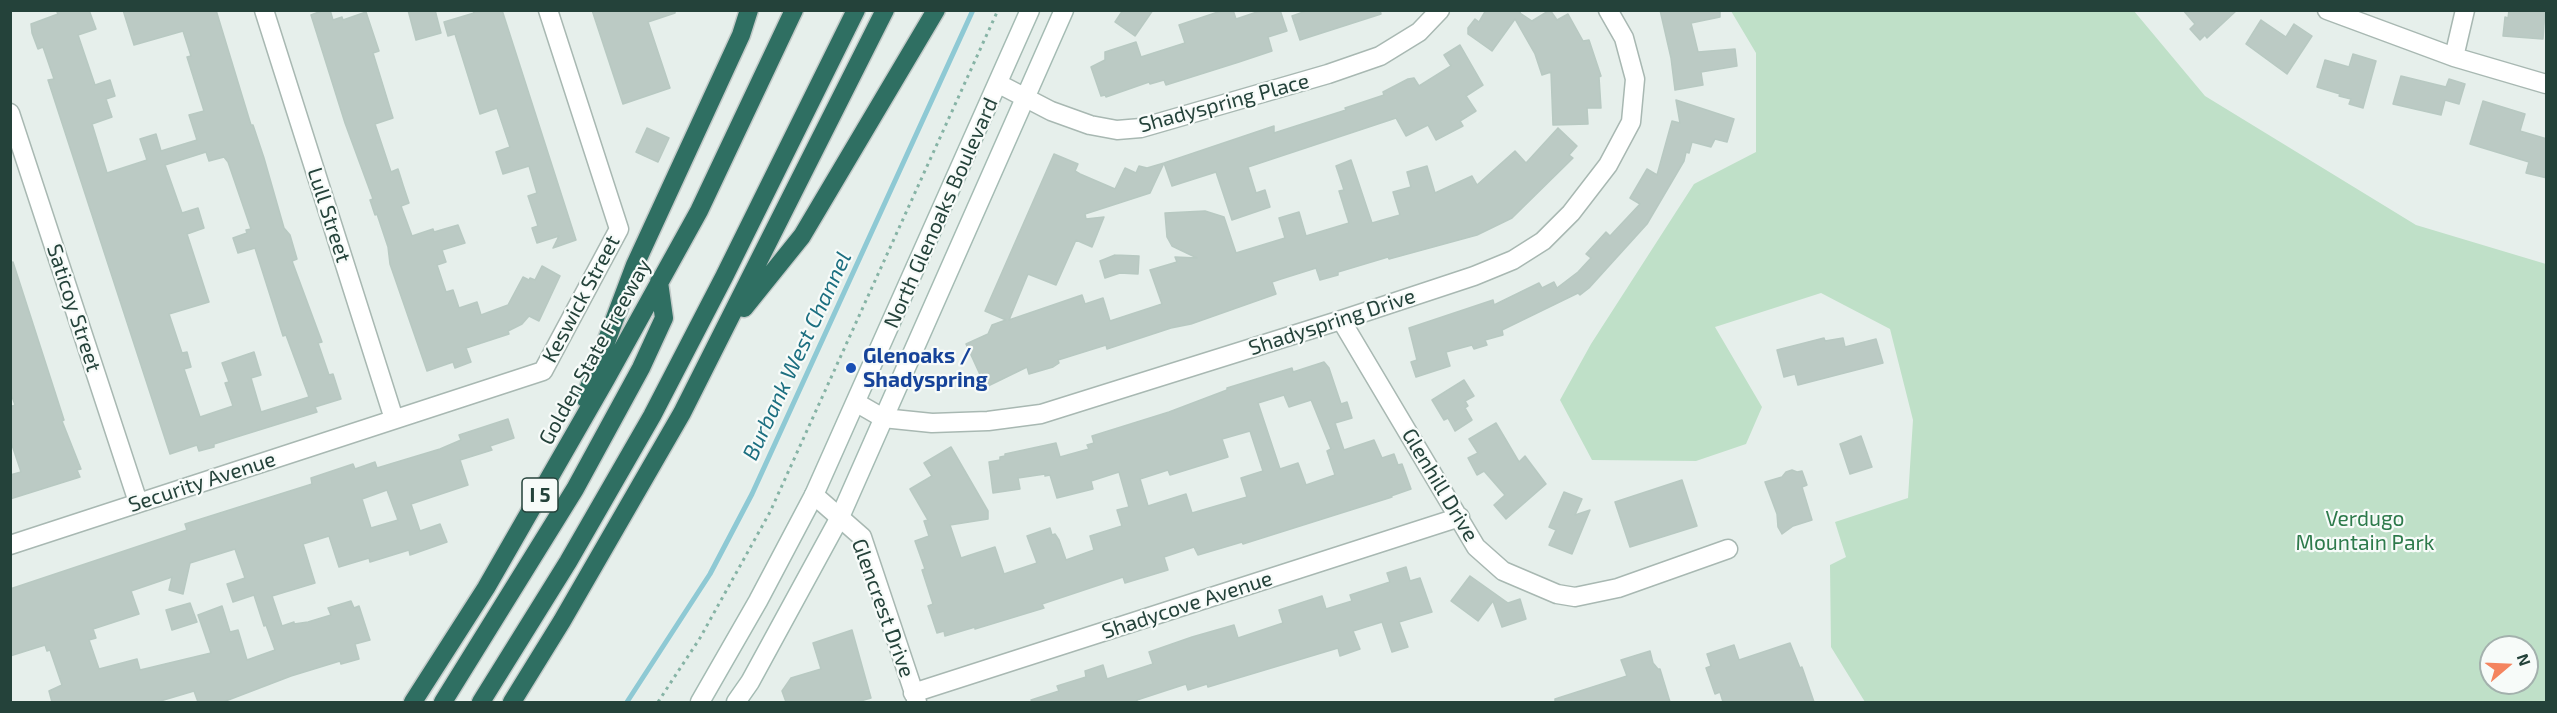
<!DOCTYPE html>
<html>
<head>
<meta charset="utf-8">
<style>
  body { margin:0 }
  #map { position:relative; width:2557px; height:713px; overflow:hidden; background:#e6efeb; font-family:"Exo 2",sans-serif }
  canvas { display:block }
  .frame { position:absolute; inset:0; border:12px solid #24423a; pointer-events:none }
  .north { position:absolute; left:2479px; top:635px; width:60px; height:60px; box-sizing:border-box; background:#f7fbf9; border:2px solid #a3b1ad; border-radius:50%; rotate:71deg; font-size:16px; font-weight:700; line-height:24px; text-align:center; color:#24423a }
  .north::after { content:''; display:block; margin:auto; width:21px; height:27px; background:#f4845f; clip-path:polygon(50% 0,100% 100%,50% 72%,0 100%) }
</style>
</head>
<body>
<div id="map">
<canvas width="2557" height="713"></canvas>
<div class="frame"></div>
<div class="north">N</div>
</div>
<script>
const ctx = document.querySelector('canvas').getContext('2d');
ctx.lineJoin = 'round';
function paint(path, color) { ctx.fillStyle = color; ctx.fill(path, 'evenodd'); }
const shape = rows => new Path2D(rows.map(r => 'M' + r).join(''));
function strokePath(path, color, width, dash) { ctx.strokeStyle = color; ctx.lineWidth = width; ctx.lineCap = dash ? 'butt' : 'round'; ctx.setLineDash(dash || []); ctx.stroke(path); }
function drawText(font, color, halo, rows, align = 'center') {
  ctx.font = font + ' "Exo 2",sans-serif'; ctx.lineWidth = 4.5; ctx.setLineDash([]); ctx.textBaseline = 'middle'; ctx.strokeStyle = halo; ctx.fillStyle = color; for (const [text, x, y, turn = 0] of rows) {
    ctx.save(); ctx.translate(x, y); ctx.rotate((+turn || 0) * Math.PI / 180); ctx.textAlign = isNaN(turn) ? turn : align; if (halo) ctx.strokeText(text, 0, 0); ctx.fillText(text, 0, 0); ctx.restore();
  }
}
paint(shape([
  [1731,11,2134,11,2205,96,2416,225,2546,264,2546,702,1865,702,1831,647,1830,565,1846,557,1835,522,1908,498,1913,420,1890,329,1821,293,1715,327,1762,407,1746,444,1696,461,1592,460,1560,400,1591,344,1694,184,1756,152,1756,53],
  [2491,647,2527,647,2527,683,2491,683]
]), '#bfe0c8');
strokePath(shape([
  [627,702,710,574,752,494,973,10]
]), '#8ec9d4', 5);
const building = shape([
  [56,10,89,10,96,29,78,35,95,85,110,80,115,96,106,99,112,117,92,124,107,173,147,160,140,139,156,134,161,151,197,140,189,115,204,111,187,57,191,56,183,31,134,45,123,10,216,10,251,125,253,125,264,158,284,228,290,235,297,259,292,261,322,342,318,343,329,375,333,374,341,399,315,407,317,412,214,444,214,447,199,451,197,445,170,454,48,80,54,79,43,47,38,49,32,33,31,24,58,14,56,10],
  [206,152,209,161,224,157,228,162,251,229,246,230,247,233,233,238,238,253,255,248,283,336,286,335,309,397,261,412,251,378,261,375,254,352,222,363,229,382,225,383,233,406,200,417,184,369,191,367,187,352,182,353,169,314,209,302,187,234,204,228,198,208,182,213,165,165,206,152],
  [324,10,330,10,333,20,342,17,343,20,366,12,379,51,373,53,393,118,375,124,391,172,398,169,403,185,409,203,401,206,412,236,433,229,434,232,458,225,465,243,442,250,446,262,437,265,446,292,453,290,459,308,477,302,481,315,508,305,523,277,529,280,530,278,535,280,542,266,560,276,539,321,529,316,522,324,508,331,509,334,466,348,471,362,455,368,453,362,427,371,390,264,388,247,377,214,375,215,370,200,373,199,345,123,311,15,324,10],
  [408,10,435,10,441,33,416,40,408,10],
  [473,10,502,10,576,240,553,248,559,236,537,243,532,228,538,226,528,196,537,193,529,166,503,174,496,152,510,147,497,108,480,114,455,34,448,36,444,22,474,13,473,10],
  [592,10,675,10,675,13,648,22,670,88,623,104,592,10],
  [1123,10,1153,10,1135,36,1115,22,1123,10],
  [1224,10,1233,10,1236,19,1263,10,1280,10,1287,31,1268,37,1272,51,1239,62,1166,85,1164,80,1150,84,1149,82,1106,97,1105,95,1101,96,1091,67,1105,60,1105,52,1136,42,1141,57,1185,43,1179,25,1224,10],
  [1309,10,1380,10,1381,14,1300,40,1292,16,1309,10],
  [1486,10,1521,10,1520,13,1532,21,1550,10,1557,20,1568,14,1583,41,1589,40,1601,76,1599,77,1601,108,1587,108,1588,124,1553,125,1551,72,1542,75,1535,54,1515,19,1492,51,1468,34,1468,28,1475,19,1479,22,1486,10],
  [1660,10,1720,10,1720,17,1691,23,1698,52,1735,49,1737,66,1701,72,1703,85,1675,90,1671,58,1660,10],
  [2183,10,2237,10,2207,38,2205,35,2200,40,2190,29,2195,24,2183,10],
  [2509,10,2545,10,2543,39,2503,36,2505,17,2508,18,2509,10],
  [2261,20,2286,37,2294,24,2312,36,2287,74,2246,44,2261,20],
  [1460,45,1483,85,1466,96,1476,111,1460,121,1463,126,1436,140,1428,125,1406,136,1396,118,1248,167,1256,193,1265,190,1270,207,1232,220,1216,172,1172,186,1164,163,1274,126,1274,133,1346,110,1345,108,1384,95,1383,92,1408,79,1414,78,1419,86,1451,66,1444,55,1460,45],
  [2353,54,2376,61,2363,108,2349,104,2351,99,2339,96,2340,94,2317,87,2325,60,2349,67,2353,54],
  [2401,76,2446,87,2449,79,2465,84,2459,104,2445,100,2441,115,2393,104,2401,76],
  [1676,100,1734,119,1727,142,1715,139,1711,147,1692,142,1689,153,1686,152,1684,161,1647,224,1589,288,1580,295,1578,293,1502,330,1503,335,1485,340,1487,345,1474,349,1472,345,1446,352,1450,366,1416,377,1411,362,1417,360,1409,328,1493,300,1494,305,1539,283,1542,288,1554,282,1557,288,1578,272,1591,258,1586,254,1606,232,1610,236,1640,204,1630,198,1647,169,1657,175,1672,121,1680,123,1676,100],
  [2483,101,2525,114,2520,131,2547,139,2547,178,2526,173,2529,162,2470,144,2483,101],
  [647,128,669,138,658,162,636,152,647,128],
  [1558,128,1577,146,1569,155,1573,158,1512,218,1477,235,1389,259,1388,257,1338,272,1338,275,1320,280,1316,268,1281,279,1272,282,1276,294,1191,324,1171,328,1107,349,1106,345,1058,360,1059,363,1053,367,1029,374,1027,367,988,386,984,378,982,379,966,344,988,334,992,325,1006,320,985,311,1054,154,1078,164,1075,171,1080,174,1115,189,1125,168,1136,173,1139,166,1147,168,1164,163,1150,193,1085,214,1086,219,1104,217,1092,247,1076,240,1056,285,1028,274,1009,320,1082,295,1085,304,1103,298,1110,321,1162,304,1150,270,1177,262,1175,257,1197,258,1172,246,1167,237,1165,213,1205,211,1224,217,1236,253,1285,238,1279,218,1299,212,1306,236,1349,223,1339,191,1344,190,1336,166,1351,160,1372,223,1400,215,1393,192,1411,187,1407,172,1427,166,1435,193,1472,176,1477,185,1515,151,1526,163,1558,128],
  [1115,255,1139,256,1138,274,1120,273,1105,278,1100,261,1115,255],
  [13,262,64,420,62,421,81,469,77,470,80,477,10,499,10,475,21,472,10,439,10,407,15,405,10,391,10,263,13,262],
  [1824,338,1825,341,1843,338,1845,347,1876,339,1883,363,1798,385,1795,374,1784,377,1777,350,1824,338],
  [1324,362,1329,368,1341,404,1347,402,1352,418,1335,423,1344,450,1374,440,1382,458,1394,454,1398,465,1402,464,1411,489,1391,496,1392,497,1243,544,1242,542,1198,555,1194,547,1164,557,1168,570,1125,583,1123,577,1042,604,1044,608,975,629,975,627,945,636,944,631,937,633,928,606,933,604,922,570,925,569,915,541,929,536,924,521,928,520,910,489,932,476,924,463,951,447,988,511,988,519,950,525,961,558,995,547,1004,574,1037,563,1027,536,1050,528,1052,535,1055,534,1059,540,1066,560,1094,550,1090,536,1122,526,1117,510,1129,507,1119,472,1091,481,1093,489,1057,498,1050,475,1045,476,1045,474,1018,478,1020,489,993,493,989,462,1000,460,1000,457,1005,456,1005,454,1056,443,1060,457,1089,449,1087,445,1094,443,1092,436,1169,412,1227,390,1227,388,1292,368,1293,372,1324,362],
  [1284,395,1289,407,1311,400,1312,402,1331,449,1327,451,1335,475,1306,485,1298,463,1280,469,1258,403,1284,395],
  [1250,431,1263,471,1241,478,1247,497,1192,513,1186,494,1148,506,1140,479,1168,470,1170,475,1228,457,1222,439,1250,431],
  [1464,380,1474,396,1465,401,1468,406,1465,408,1472,420,1455,431,1448,418,1444,420,1432,400,1464,380],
  [508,419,514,438,490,446,492,450,460,460,468,485,411,504,420,531,440,524,447,542,410,555,409,550,370,562,369,558,339,567,329,536,303,544,315,583,272,596,282,626,294,622,294,624,308,622,331,615,328,608,351,601,354,608,359,606,370,640,355,644,359,659,341,664,340,661,291,676,223,702,198,702,194,691,157,702,52,702,49,691,62,685,50,650,47,651,45,645,10,656,10,589,187,530,185,524,312,484,311,478,353,464,355,469,375,462,377,468,440,449,461,440,459,435,508,419],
  [387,490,398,520,371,528,362,499,387,490],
  [235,549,245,578,227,584,233,602,254,595,264,626,266,625,275,650,247,660,238,630,230,632,222,606,198,615,211,653,140,670,137,659,99,669,89,640,96,638,93,629,139,614,131,591,172,577,169,590,183,594,190,563,235,549],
  [1496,423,1519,462,1525,456,1546,484,1506,519,1494,505,1505,495,1484,471,1477,475,1468,458,1478,453,1469,439,1496,423],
  [1861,436,1872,467,1850,474,1840,444,1861,436],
  [1792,470,1797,472,1802,471,1807,485,1802,487,1812,520,1793,526,1782,534,1778,527,1777,514,1765,482,1782,477,1786,472,1792,470],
  [1682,480,1697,526,1630,547,1615,502,1682,480],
  [1564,492,1582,499,1575,515,1590,510,1572,554,1549,545,1556,530,1549,527,1564,492],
  [1406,567,1410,581,1420,578,1432,612,1399,622,1408,647,1392,652,1382,622,1353,631,1360,649,1340,656,1338,648,1208,687,1207,684,1188,690,1186,684,1137,700,1137,702,1032,702,1031,700,1059,691,1057,686,1086,677,1085,671,1103,665,1107,679,1153,664,1149,652,1192,637,1234,625,1238,638,1283,623,1279,610,1322,596,1326,609,1352,601,1350,595,1390,582,1387,573,1406,567],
  [1470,576,1508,603,1520,599,1526,619,1502,627,1493,601,1478,621,1451,601,1470,576],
  [190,603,197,622,172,630,166,610,190,603],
  [852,630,871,698,857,702,786,702,782,691,791,678,821,669,813,643,852,630],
  [1790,643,1800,668,1802,667,1814,702,1723,702,1720,692,1715,694,1706,668,1711,666,1707,654,1734,645,1739,660,1790,643],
  [1650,651,1653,663,1658,669,1660,669,1670,702,1555,702,1555,699,1627,676,1621,660,1650,651]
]);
paint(building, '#bbcac4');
strokePath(building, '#b8c9c2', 1.5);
const street = shape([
  [264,10,394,419],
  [2327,10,2454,57,2546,84],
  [2454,57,2465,10],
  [999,84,1051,111,1090,125,1117,130,1141,128,1328,74,1380,56,1419,32,1440,10],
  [10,113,138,502],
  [1341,320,1476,547,1503,571,1557,594,1575,597,1618,588,1728,549],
  [857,403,883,418,932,423,988,421,1041,414,1341,320,1474,276,1513,260,1543,241,1571,213,1608,165,1631,122,1635,79,1624,38,1608,10],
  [814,495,862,537,917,702],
  [10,545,543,371,619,229,548,10],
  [913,693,1460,517]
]);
const secondary = shape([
  [700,702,758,601,814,495,1030,10],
  [736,702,750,682,840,517,1064,10]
]);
const highway = shape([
  [744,308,802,236,936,10],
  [585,398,635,265,741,35,749,10],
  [413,702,486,588,606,379,699,211,794,10],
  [443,702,575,489,641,368,664,318,659,282],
  [481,702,568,562,652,416,724,277,856,10],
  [512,702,562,621,682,413,885,10]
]);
strokePath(street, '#a8b8b2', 21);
strokePath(secondary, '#a4bbb3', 21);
strokePath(highway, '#c2cac8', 21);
strokePath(shape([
  [658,702,700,638,770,512,998,10]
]), '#86b3a5', 3, [3, 4.5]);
strokePath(street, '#fff', 18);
strokePath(secondary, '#fff', 18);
strokePath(highway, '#2f6f62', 18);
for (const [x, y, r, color] of [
  [851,368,6,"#1a4fb4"]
]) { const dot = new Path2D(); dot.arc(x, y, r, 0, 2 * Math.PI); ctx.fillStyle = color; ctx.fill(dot); strokePath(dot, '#f7fbf9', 2); }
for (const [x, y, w] of [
  [540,495,36]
]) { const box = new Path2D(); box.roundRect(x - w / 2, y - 17, w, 34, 4.5); ctx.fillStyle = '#f7fbf9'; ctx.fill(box); strokePath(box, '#24423a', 1.5); }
drawText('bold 20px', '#24423a', null, [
  ["I 5",540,495]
]);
drawText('21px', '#24423a', '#f7fbf9', [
  ["Shadyspring Place",1224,103,-15],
  ["North Glenoaks Boulevard",941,213,-66],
  ["Lull Street",329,215,72],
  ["Keswick Street",581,299,-62],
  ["Saticoy Street",74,308,72],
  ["Shadyspring Drive",1332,322,-18],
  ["Golden State Freeway",595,352,-61],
  ["Security Avenue",202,482,-18],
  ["Glenhill Drive",1440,485,59],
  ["Shadycove Avenue",1187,605,-18],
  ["Glencrest Drive",883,608,70]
]);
drawText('bold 21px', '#164399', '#f7fbf9', [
  ["Glenoaks /",863,356],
  ["Shadyspring",863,380]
], 'left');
drawText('21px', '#2d7a4b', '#f7fbf9', [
  ["Verdugo",2365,519],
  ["Mountain Park",2365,543]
]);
drawText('italic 22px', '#1c6f80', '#f7fbf9', [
  ["Burbank West Channel",797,356,-65]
]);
</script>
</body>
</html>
